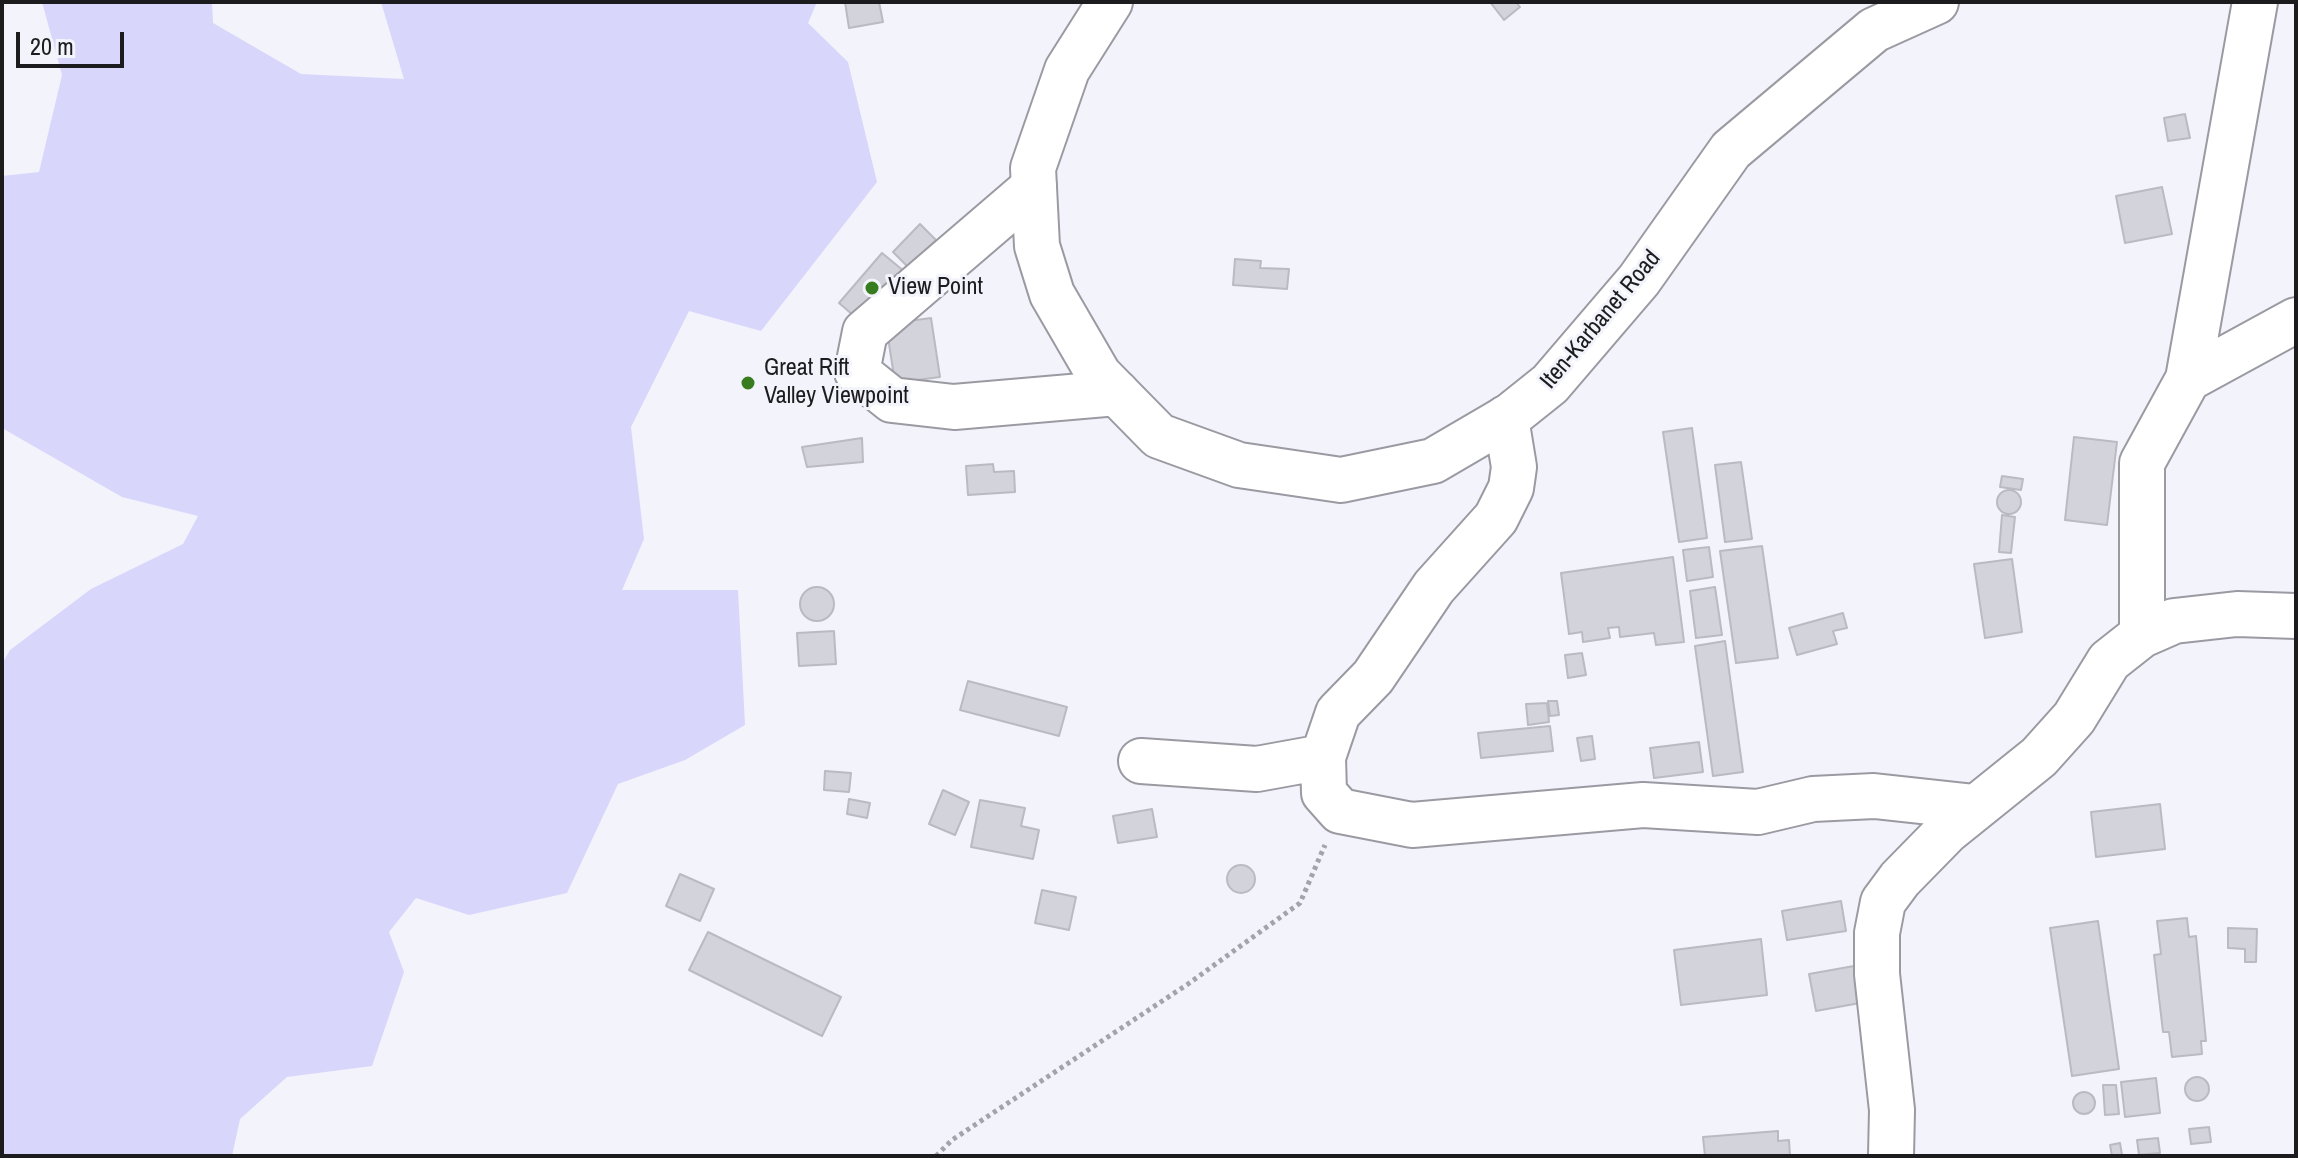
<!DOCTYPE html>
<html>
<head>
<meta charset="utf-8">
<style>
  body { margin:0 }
  #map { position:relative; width:2298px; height:1158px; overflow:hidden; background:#f3f3fb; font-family:"Archivo Narrow",sans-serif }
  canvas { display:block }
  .frame { position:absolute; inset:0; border:4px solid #1c1c1f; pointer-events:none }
  .scale { position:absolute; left:16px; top:32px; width:108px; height:36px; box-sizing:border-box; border:4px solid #1c1c1f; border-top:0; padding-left:10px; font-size:24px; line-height:28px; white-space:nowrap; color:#1c1c1f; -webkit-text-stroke:6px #f3f3fb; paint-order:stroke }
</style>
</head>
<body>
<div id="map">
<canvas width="2298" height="1158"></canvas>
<div class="frame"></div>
<div class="scale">20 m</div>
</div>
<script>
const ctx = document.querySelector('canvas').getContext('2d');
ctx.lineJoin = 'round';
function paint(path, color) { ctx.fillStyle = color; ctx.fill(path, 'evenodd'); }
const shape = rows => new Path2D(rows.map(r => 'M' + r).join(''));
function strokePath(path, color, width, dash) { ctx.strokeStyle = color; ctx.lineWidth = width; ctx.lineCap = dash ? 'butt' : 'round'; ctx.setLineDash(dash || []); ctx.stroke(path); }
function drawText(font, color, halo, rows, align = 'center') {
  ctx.font = font + ' "Archivo Narrow",sans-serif'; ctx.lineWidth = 6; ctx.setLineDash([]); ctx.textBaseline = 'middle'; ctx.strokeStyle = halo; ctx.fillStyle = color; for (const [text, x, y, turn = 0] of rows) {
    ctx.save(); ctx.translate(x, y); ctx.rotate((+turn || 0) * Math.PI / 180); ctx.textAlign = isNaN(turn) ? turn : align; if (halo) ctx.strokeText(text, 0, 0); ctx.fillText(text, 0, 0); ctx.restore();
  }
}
paint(shape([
  [42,2,212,2,213,23,301,74,404,79,381,2,817,2,808,23,848,62,877,182,761,331,689,311,631,427,644,539,622,590,738,590,745,725,685,760,618,784,567,893,469,915,416,898,389,932,404,972,372,1066,287,1077,240,1119,232,1156,2,1156,2,664,10,650,91,589,183,544,198,516,122,497,2,428,2,176,39,172,62,75]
]), '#d9d6fc');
const building = shape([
  [845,2,879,2,883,22,849,28,845,2],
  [1490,2,1516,2,1520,7,1504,20,1490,2],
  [2185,114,2190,138,2168,141,2164,118,2185,114],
  [2162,187,2172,234,2125,243,2116,196,2162,187],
  [920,224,936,240,908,267,893,252,920,224],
  [882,253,905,272,861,322,839,303,882,253],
  [1235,259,1261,261,1260,268,1289,269,1287,289,1233,285,1235,259],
  [931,318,940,377,895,383,886,324,931,318],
  [1692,428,1707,538,1679,542,1663,432,1692,428],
  [2074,437,2117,442,2107,525,2065,520,2074,437],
  [862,438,863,462,807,467,802,447,862,438],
  [1741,462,1752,539,1725,542,1715,465,1741,462],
  [993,464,994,472,1014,471,1015,492,968,495,966,466,993,464],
  [2002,476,2023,479,2021,490,2000,487,2002,476],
  '1997 502a12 12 0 1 1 24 0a12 12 0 1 1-24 0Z',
  [2002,515,2015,517,2011,553,1999,552,2002,515],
  [1762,546,1778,658,1736,663,1720,551,1762,546],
  [1709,547,1713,577,1687,581,1683,550,1709,547],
  [1673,557,1684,642,1656,645,1654,633,1620,637,1619,627,1608,628,1610,638,1583,642,1582,632,1569,634,1561,573,1673,557],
  [2012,559,2022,632,1985,638,1974,564,2012,559],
  '800 604a17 17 0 1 1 34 0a17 17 0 1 1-34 0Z',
  [1715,587,1722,635,1696,638,1690,591,1715,587],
  [1843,613,1847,628,1833,631,1837,644,1797,655,1789,628,1843,613],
  [834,631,836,664,799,666,797,633,834,631],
  [1725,641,1743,772,1713,776,1695,646,1725,641],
  [1582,653,1586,675,1568,678,1565,655,1582,653],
  [968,681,1067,707,1059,736,960,710,968,681],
  [1548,701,1557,701,1559,715,1550,716,1548,701],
  [1547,703,1549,722,1528,725,1526,704,1547,703],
  [1550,726,1553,751,1481,758,1478,733,1550,726],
  [1592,736,1595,759,1581,761,1577,738,1592,736],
  [1699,742,1703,772,1654,778,1650,748,1699,742],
  [825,771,851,773,849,792,824,790,825,771],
  [943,790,969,802,955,835,929,824,943,790],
  [849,799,870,803,867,818,847,814,849,799],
  [980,800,1025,808,1021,826,1039,830,1033,859,971,847,980,800],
  [2160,804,2165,849,2096,857,2091,812,2160,804],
  [1152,809,1157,837,1118,843,1113,816,1152,809],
  '1227 879a14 14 0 1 1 28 0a14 14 0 1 1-28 0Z',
  [680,874,714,889,700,921,666,906,680,874],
  [1042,890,1076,897,1069,930,1035,923,1042,890],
  [1841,901,1846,931,1787,940,1782,911,1841,901],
  [2187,918,2189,937,2196,936,2206,1041,2201,1041,2202,1054,2172,1057,2169,1032,2163,1032,2154,955,2161,954,2157,921,2187,918],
  [2098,921,2119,1069,2072,1076,2050,928,2098,921],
  [2228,928,2257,929,2256,962,2245,962,2245,949,2228,948,2228,928],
  [708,932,841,997,822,1036,689,970,708,932],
  [1761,939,1767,995,1681,1005,1674,950,1761,939],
  [1854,966,1860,1003,1816,1011,1809,974,1854,966],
  '2185 1089a12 12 0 1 1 24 0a12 12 0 1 1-24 0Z',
  [2156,1078,2160,1113,2125,1117,2121,1082,2156,1078],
  [2103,1085,2116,1085,2119,1114,2105,1115,2103,1085],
  '2073 1103a11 11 0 1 1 22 0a11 11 0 1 1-22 0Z',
  [2209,1127,2211,1142,2191,1144,2189,1129,2209,1127],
  [1778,1131,1778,1141,1789,1140,1790,1156,1705,1156,1703,1137,1778,1131],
  [2158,1138,2160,1153,2139,1155,2137,1140,2158,1138],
  [2120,1143,2122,1155,2112,1156,2110,1145,2120,1143]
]);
paint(building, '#d3d3db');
strokePath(building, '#bbbac2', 2);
const minor = shape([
  [1034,187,865,332,857,372,892,400,954,407,1117,393],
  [2188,379,2296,320],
  [1506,418,1514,467,1511,488,1496,518,1434,587,1373,677,1338,713,1323,757,1324,793,1340,811,1412,825,1643,805,1758,812,1813,799,1874,796,1975,807],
  [2142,635,2142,463,2188,379,2255,2],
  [1141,761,1257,769,1323,757],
  [1891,1156,1892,1110,1877,974,1877,933,1883,902,1900,879,1947,831,2039,757,2074,718,2109,661,2142,635,2174,621,2237,614,2296,616]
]);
const major = shape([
  [1110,2,1067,70,1033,168,1037,246,1052,294,1099,375,1159,436,1239,465,1341,480,1433,461,1510,416,1550,384,1639,280,1731,150,1874,30,1936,2]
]);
strokePath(minor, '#9b9aa2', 48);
strokePath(major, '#9b9aa2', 48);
strokePath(shape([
  [936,1156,952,1140,1188,984,1300,903,1325,845]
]), '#a3a3a9', 5, [4, 4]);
strokePath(minor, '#fff', 44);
strokePath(major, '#fff', 44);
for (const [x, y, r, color] of [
  [872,288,8,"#377c1e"],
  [748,383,8,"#377c1e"]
]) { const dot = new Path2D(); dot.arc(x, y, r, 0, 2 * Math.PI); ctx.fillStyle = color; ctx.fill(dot); strokePath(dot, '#f3f3fb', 3); }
drawText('24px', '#1c1c1f', '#f3f3fb', [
  ["View Point",888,288],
  ["Great Rift",764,369],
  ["Valley Viewpoint",764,397]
], 'left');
drawText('24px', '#1c1c1f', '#f3f3fb', [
  ["Iten-Karbanet Road",1601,320,-50]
]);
</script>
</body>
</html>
